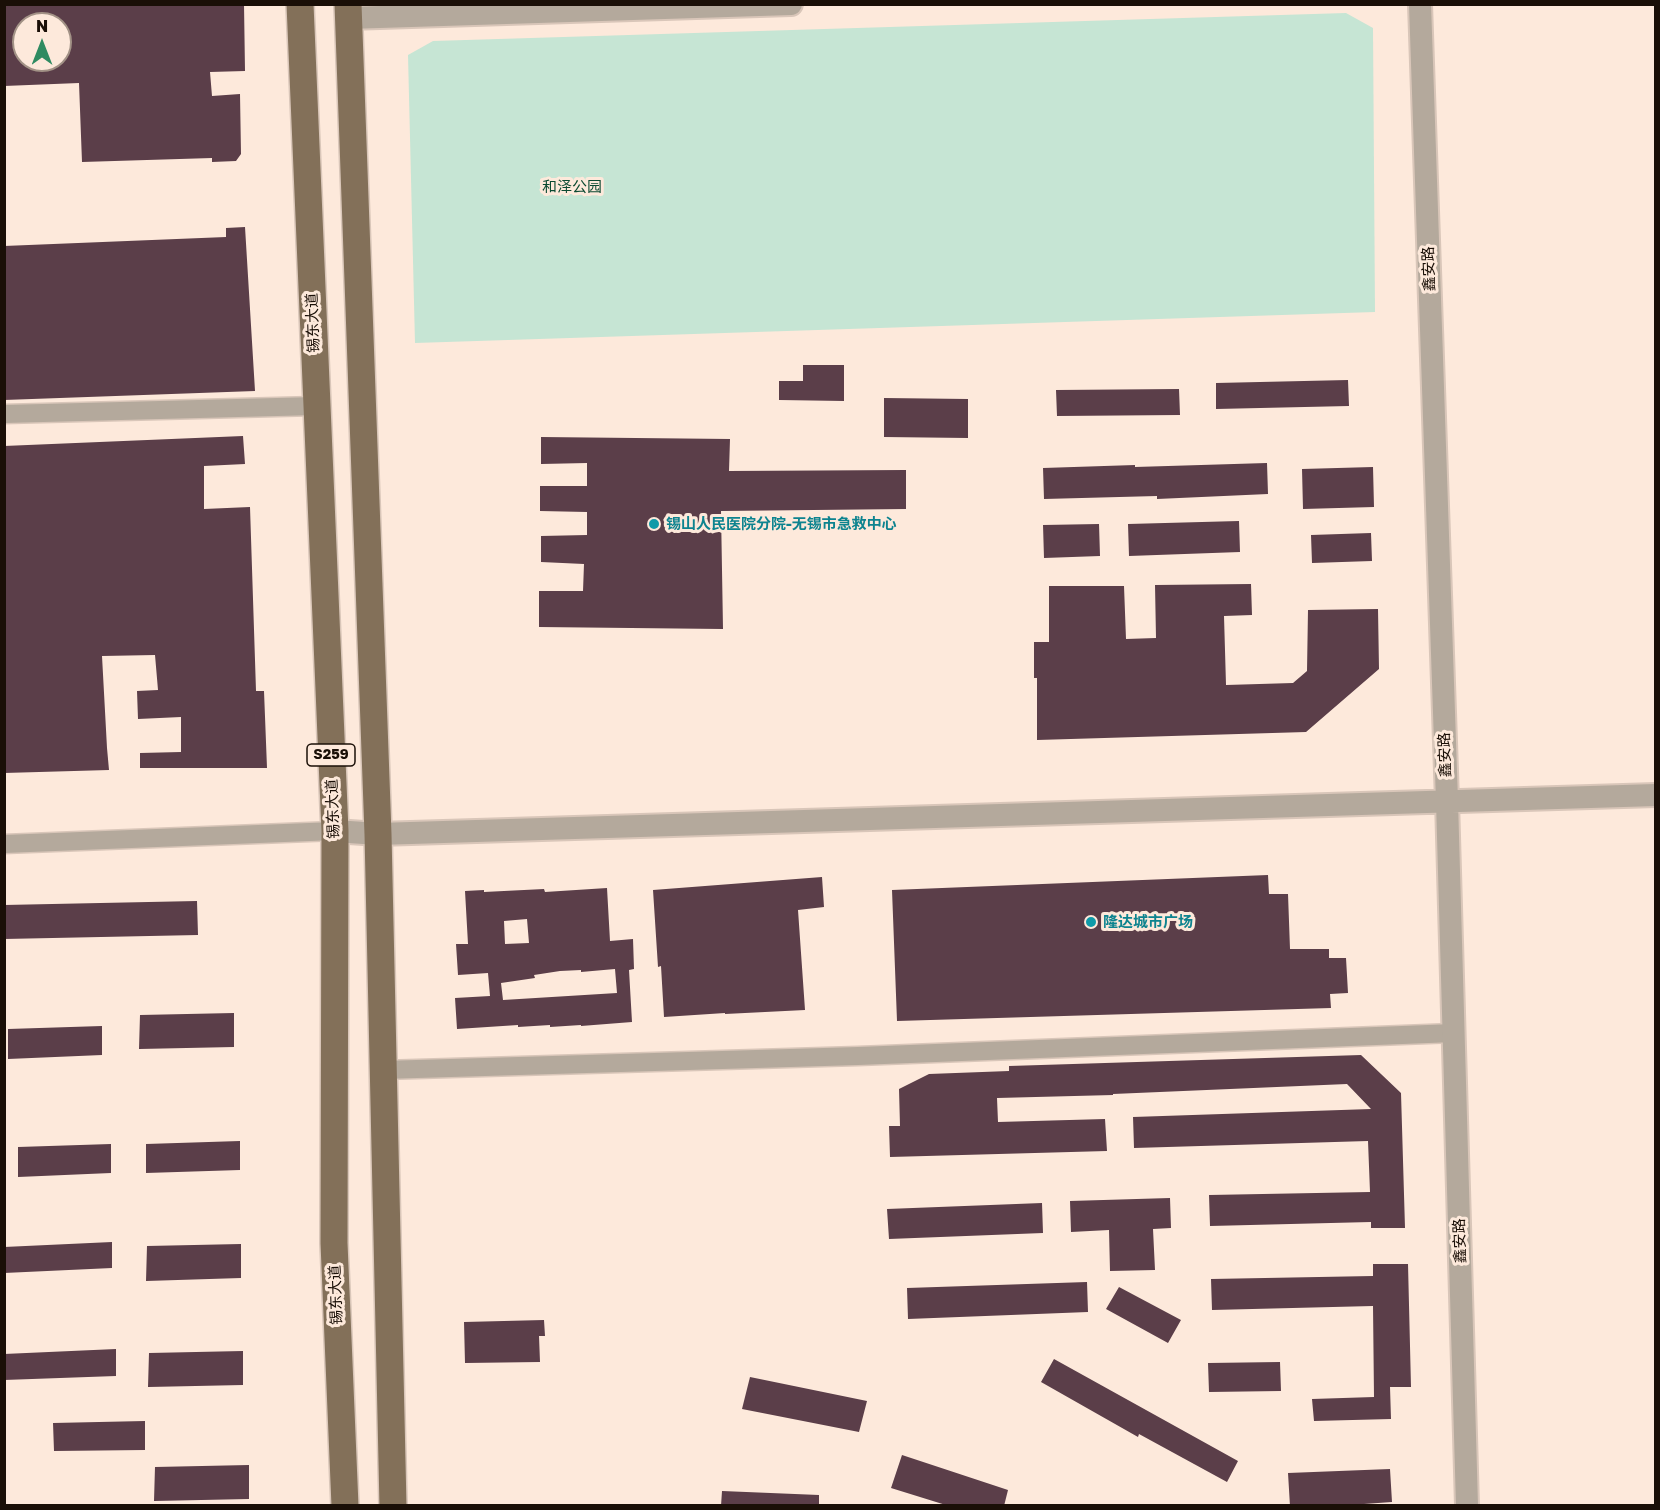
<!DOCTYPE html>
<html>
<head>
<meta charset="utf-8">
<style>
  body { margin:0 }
  #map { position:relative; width:1660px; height:1510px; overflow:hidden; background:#fde9db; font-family:"Golos Text",sans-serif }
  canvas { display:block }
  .frame { position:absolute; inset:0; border:6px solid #1a0f07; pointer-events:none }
  .north { position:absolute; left:12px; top:12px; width:60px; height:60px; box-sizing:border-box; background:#fde9db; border:2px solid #a29286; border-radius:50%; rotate:0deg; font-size:16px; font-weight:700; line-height:24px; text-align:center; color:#1a0f07 }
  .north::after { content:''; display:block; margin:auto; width:21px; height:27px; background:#2f8b61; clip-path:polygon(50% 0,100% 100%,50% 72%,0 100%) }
</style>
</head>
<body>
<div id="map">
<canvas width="1660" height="1510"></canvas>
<div class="frame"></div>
<div class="north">N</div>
</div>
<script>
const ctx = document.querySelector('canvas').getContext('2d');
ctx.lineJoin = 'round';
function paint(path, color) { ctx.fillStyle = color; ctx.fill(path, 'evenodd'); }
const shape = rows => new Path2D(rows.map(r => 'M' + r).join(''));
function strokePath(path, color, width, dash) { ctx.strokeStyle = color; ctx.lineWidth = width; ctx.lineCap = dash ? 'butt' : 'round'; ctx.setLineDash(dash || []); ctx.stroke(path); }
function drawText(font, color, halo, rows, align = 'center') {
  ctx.font = font + ' "Golos Text","Noto Sans SC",sans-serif'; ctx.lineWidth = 6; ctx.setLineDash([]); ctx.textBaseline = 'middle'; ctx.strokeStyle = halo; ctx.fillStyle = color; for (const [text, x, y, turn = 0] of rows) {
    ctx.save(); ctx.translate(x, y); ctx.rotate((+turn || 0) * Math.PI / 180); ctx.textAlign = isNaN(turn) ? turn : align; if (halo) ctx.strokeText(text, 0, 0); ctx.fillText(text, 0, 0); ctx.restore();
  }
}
paint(shape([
  [1346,13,1373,28,1375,312,415,343,408,55,433,41]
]), '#c6e5d4');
paint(shape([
  [4,4,244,4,245,71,210,72,212,96,240,94,241,154,236,161,212,162,212,158,82,162,79,83,4,86],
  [24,24,60,24,60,60,24,60],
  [245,227,255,391,4,400,4,246,226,237,226,228],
  [803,365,844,365,844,401,779,400,779,381,803,381],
  [1348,380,1349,406,1216,409,1216,383],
  [1179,389,1180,415,1057,416,1056,390],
  [884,398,968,399,968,438,884,437],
  [243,436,245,464,204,466,204,509,250,507,256,691,264,691,267,768,140,768,140,753,181,752,181,717,138,719,137,691,158,690,155,655,102,656,107,748,109,770,4,773,4,446],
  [541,437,730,439,729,471,906,470,906,509,721,511,723,629,539,627,539,591,583,591,584,564,541,562,541,536,587,535,587,512,540,511,540,486,587,486,587,463,541,464],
  [1267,463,1268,494,1157,499,1157,496,1044,499,1043,468,1135,465,1135,467],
  [1373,467,1374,507,1303,509,1302,469],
  [1239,521,1240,552,1129,556,1128,524],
  [1099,524,1100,556,1044,558,1043,525],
  [1371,533,1372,561,1312,563,1311,535],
  [1251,584,1252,615,1224,616,1226,685,1293,683,1307,671,1308,610,1378,609,1379,669,1306,732,1037,740,1037,678,1034,678,1034,642,1049,642,1049,586,1124,586,1126,639,1156,638,1155,585],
  [1268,875,1269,894,1288,894,1290,949,1329,949,1329,958,1346,958,1348,993,1330,994,1331,1008,897,1021,892,890],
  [822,877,824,907,798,910,805,1010,725,1014,725,1013,664,1017,661,966,658,967,653,890],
  [607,888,610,941,633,939,634,969,629,970,632,1022,581,1026,581,1025,550,1027,550,1025,518,1027,518,1025,457,1029,455,998,490,996,488,973,458,975,456,944,468,944,465,891,484,890,484,892,544,889,545,892],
  [527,919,529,943,505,944,504,921],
  [615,969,617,993,503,1000,501,983,535,978,534,975,560,971,581,970,581,972],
  [197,901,198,935,4,939,4,905],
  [234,1013,234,1047,139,1049,140,1015],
  [102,1026,102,1055,8,1059,8,1029],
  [1361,1055,1401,1093,1405,1228,1371,1228,1371,1222,1210,1226,1209,1195,1370,1192,1368,1141,1134,1148,1133,1117,1371,1109,1347,1084,1113,1094,1113,1095,997,1098,998,1122,1105,1119,1107,1151,890,1157,889,1126,900,1126,899,1089,929,1074,1009,1071,1009,1066],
  [240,1141,240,1170,146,1173,146,1144],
  [111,1144,111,1173,18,1177,18,1147],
  [1170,1198,1171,1228,1153,1229,1155,1270,1110,1271,1109,1230,1071,1232,1070,1201],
  [1042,1203,1043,1233,889,1239,887,1209],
  [112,1242,112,1268,4,1273,4,1247],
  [241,1244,241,1278,146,1281,147,1246],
  [1373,1264,1408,1264,1411,1387,1390,1387,1391,1419,1314,1421,1312,1399,1374,1397,1373,1306,1212,1310,1211,1279,1373,1276],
  [1087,1282,1088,1312,908,1319,907,1288],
  [1119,1287,1181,1320,1168,1343,1106,1309],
  [544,1320,545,1336,539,1336,540,1362,465,1363,464,1322],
  [116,1349,116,1376,4,1380,4,1354],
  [243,1351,243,1385,148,1387,149,1353],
  [1054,1359,1238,1461,1227,1482,1139,1434,1138,1437,1041,1382],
  [1280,1362,1281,1391,1209,1392,1208,1363],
  [750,1377,867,1401,859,1432,742,1409],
  [145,1421,145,1450,54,1451,53,1423],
  [902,1455,1008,1490,1004,1506,949,1506,891,1488],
  [249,1465,249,1499,154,1501,155,1467],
  [1390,1469,1392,1502,1336,1506,1290,1506,1288,1473],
  [722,1491,819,1495,819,1506,721,1506]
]), '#5b3e49');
const minor = shape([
  [4,414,316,406],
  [4,844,335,831],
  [383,1070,858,1056,1454,1033]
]);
const tertiary = shape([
  [1420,4,1447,801,1467,1506],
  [348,18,791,4],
  [335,831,378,834,1656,795]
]);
const primary = shape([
  [300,4,335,831,334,1243,345,1506],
  [348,4,378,834,393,1506]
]);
strokePath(minor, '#d9c6b9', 21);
strokePath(tertiary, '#d9c6b9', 26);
strokePath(primary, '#d9c6b9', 30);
strokePath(minor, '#b4a99c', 18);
strokePath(tertiary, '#b4a99c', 22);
strokePath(primary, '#837059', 27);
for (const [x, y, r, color] of [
  [654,524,6,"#0f9aa8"],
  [1091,922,6,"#0f9aa8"]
]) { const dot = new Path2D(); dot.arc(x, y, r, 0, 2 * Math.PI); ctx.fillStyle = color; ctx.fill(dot); strokePath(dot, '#fde9db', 2); }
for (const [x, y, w] of [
  [331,755,48]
]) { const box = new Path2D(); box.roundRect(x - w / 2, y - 11, w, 22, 4.5); ctx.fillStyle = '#fde9db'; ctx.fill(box); strokePath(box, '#1a0f07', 1.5); }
drawText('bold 14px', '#1a0f07', null, [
  ["S259",331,755]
]);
drawText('15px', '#0b4a32', '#fde9db', [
  ["和泽公园",572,187]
]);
drawText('15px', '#1a0f07', '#fde9db', [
  ["鑫安路",1429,269,-92],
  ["锡东大道",313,323,-92],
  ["鑫安路",1445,755,-92],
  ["锡东大道",333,809,-92],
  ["鑫安路",1460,1241,-92],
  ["锡东大道",336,1295,-92]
]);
drawText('bold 15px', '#0d838f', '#fde9db', [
  ["锡山人民医院分院-无锡市急救中心",666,524],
  ["隆达城市广场",1103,922]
], 'left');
</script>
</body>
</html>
